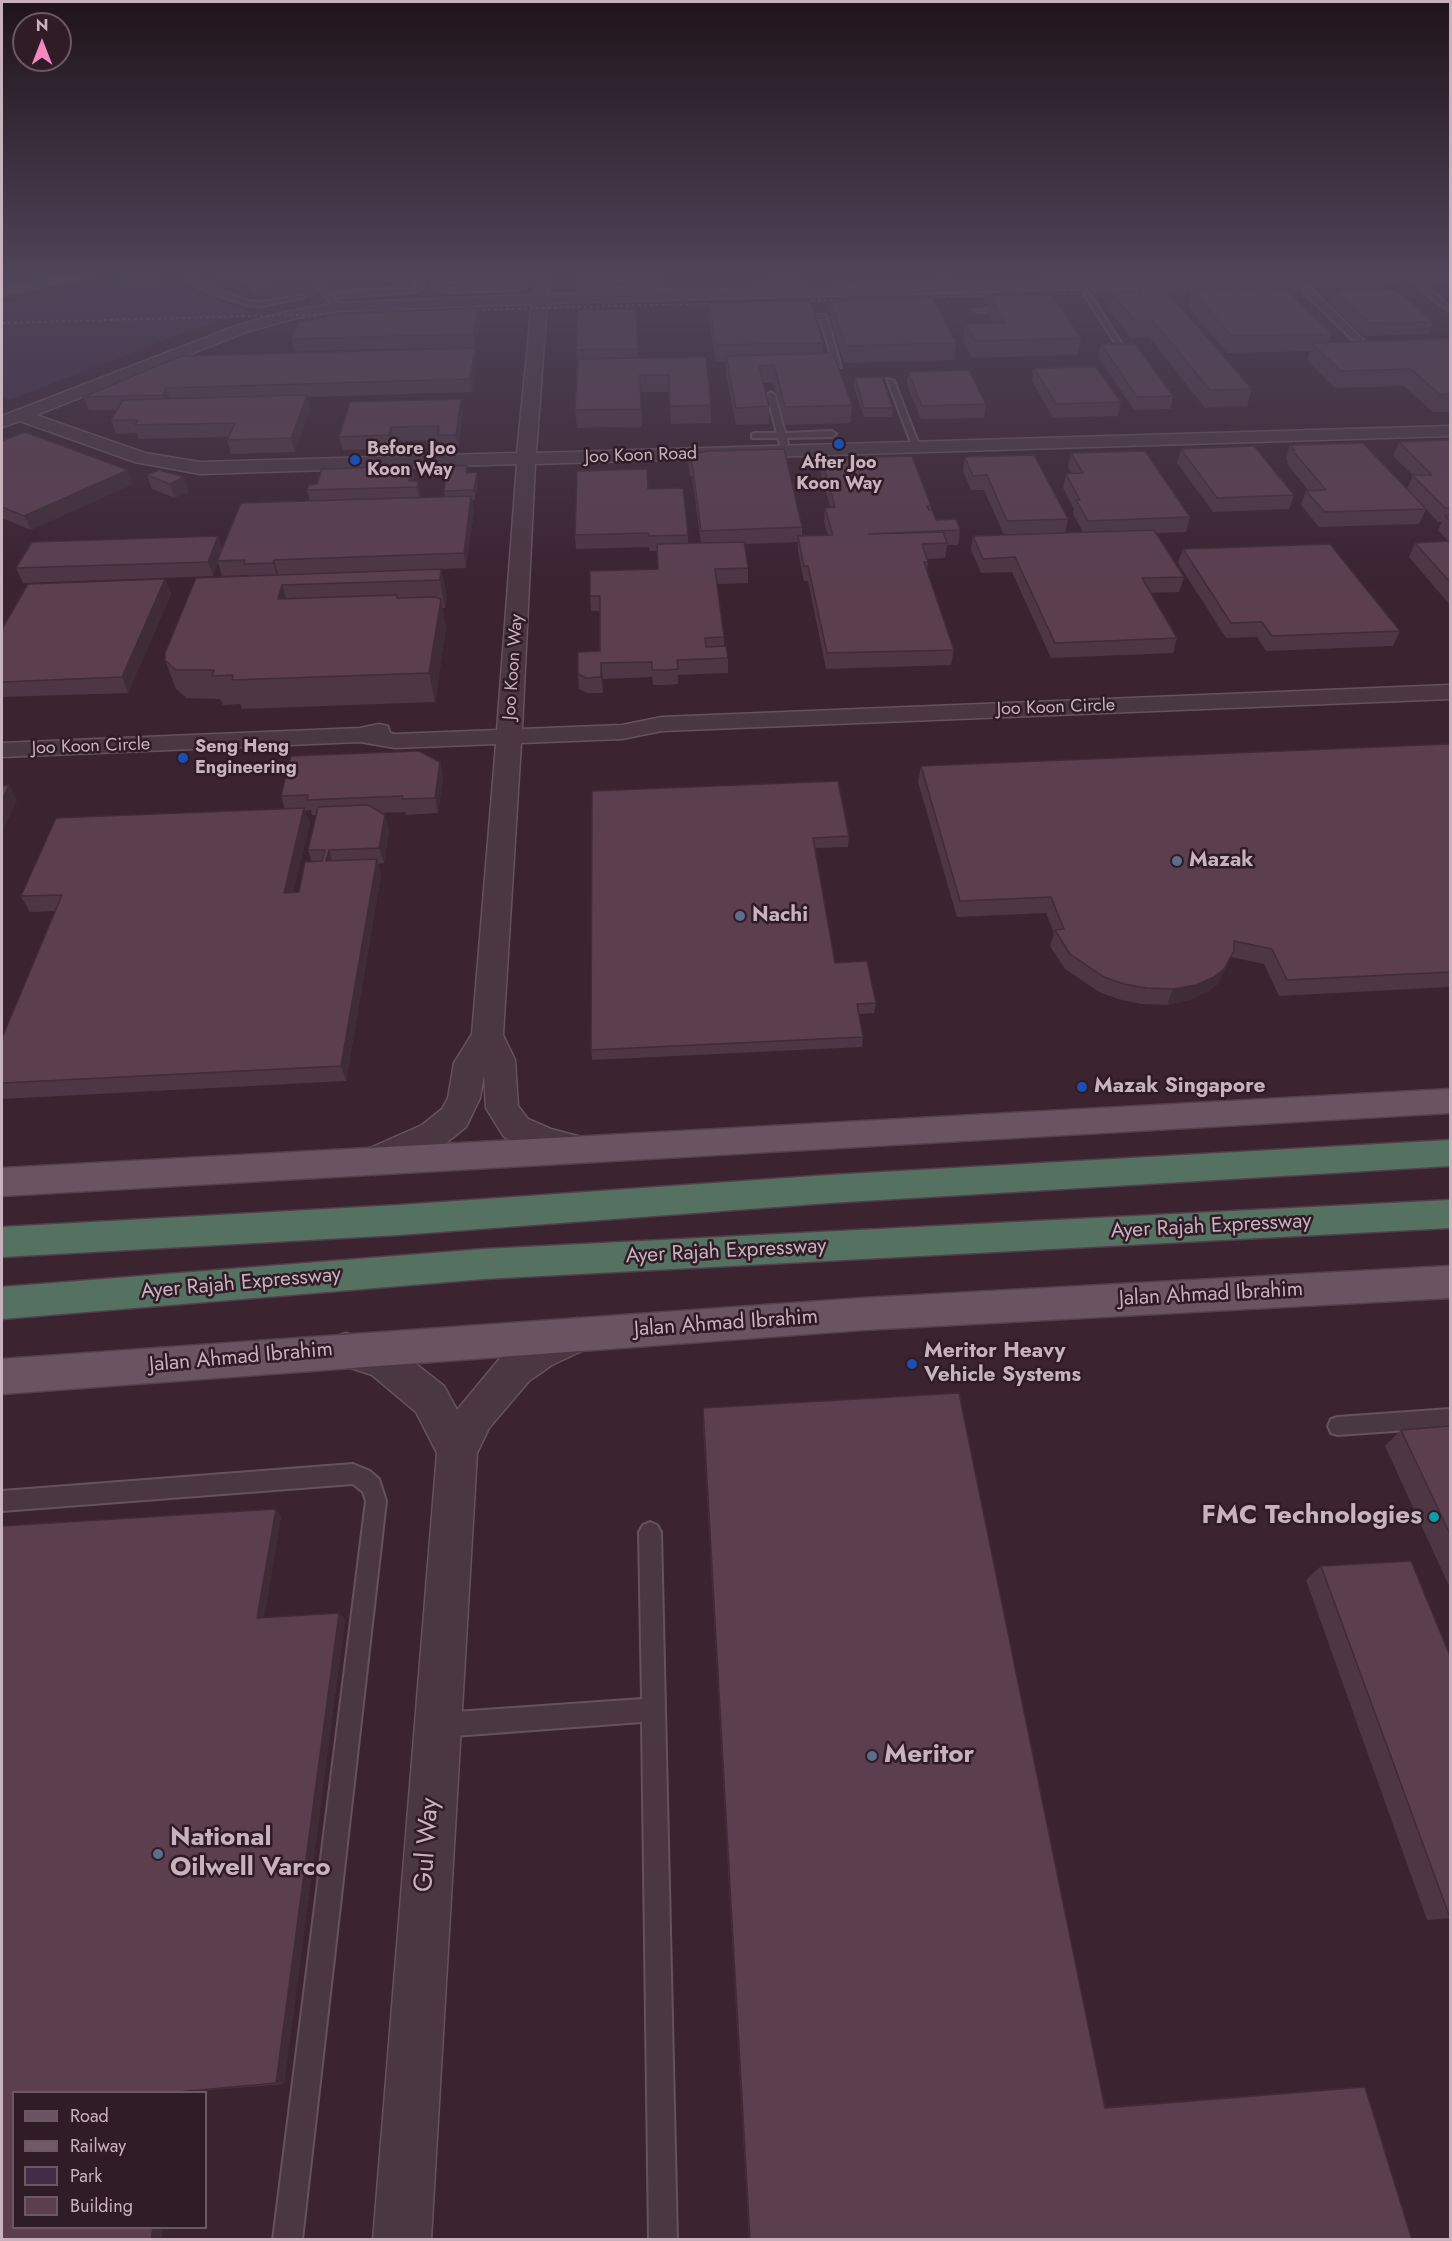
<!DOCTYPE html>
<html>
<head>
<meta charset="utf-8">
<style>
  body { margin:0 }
  #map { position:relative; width:1452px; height:2241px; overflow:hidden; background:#3b2330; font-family:Jost,sans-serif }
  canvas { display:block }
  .frame { position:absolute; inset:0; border:3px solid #c7b2bd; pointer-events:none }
  .legend { position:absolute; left:12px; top:2091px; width:195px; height:138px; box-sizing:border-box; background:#301c27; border:2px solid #6c5863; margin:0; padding:8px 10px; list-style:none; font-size:18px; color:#c7b2bd }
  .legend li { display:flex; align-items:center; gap:12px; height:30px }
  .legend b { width:30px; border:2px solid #6c5863 }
  .north { position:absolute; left:12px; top:12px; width:60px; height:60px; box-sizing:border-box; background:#301c27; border:2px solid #6c5863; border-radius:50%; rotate:0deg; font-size:16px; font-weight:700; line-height:24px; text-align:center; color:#c7b2bd }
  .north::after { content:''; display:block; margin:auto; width:21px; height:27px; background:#f688c1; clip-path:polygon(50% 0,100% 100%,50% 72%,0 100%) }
</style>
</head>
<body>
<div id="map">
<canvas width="1452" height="2241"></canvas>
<div class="frame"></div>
<ul class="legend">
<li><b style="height:8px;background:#6b5461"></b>Road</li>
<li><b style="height:8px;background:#725967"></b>Railway</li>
<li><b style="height:16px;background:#412d47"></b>Park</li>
<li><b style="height:16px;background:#5b3f4f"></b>Building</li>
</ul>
<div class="north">N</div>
</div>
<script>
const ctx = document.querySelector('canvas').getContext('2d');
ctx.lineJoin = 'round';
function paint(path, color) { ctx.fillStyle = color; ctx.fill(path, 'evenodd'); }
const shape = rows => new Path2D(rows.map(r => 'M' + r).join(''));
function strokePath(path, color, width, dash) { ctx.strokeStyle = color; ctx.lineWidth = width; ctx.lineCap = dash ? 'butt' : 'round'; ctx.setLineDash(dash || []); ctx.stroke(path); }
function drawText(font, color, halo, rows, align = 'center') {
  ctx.font = font + ' Jost,sans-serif'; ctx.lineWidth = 5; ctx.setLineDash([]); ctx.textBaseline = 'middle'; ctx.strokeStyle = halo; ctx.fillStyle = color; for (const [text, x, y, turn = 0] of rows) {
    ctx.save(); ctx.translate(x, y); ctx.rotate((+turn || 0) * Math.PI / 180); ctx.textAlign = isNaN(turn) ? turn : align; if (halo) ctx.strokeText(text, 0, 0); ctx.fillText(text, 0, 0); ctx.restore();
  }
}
paint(shape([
  [149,274,252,313,194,329,9,400,2,397,2,304]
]), '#412d47');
const service = shape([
  [186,273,193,273,203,284,248,301,262,302,301,295,305,297,262,306,247,305,197,288,186,273],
  [304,273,311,273,330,295,359,290,413,288,416,286,415,273,423,273,424,287,414,292,333,298,338,304,334,306,304,273],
  [432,273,439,273,440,287,447,288,516,286,521,273,528,273,523,288,519,290,447,292,434,290,432,273],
  [579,273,587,273,587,288,663,287,667,289,585,292,578,288,579,273],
  [942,273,949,273,956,291,950,291,942,273],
  [1041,273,1048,273,1055,288,1049,288,1041,273],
  [1138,273,1145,273,1153,286,1147,286,1138,273],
  [797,280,800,284,756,285,752,283,797,280],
  [1421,286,1427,286,1450,307,1450,312,1421,290,1421,286],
  [1304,288,1310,288,1363,340,1363,344,1357,344,1304,292,1304,288],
  [1084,294,1090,294,1125,349,1119,349,1084,294],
  [1011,307,1008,311,978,312,974,310,1011,307],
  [791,314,826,315,841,367,834,365,820,319,794,318,791,314],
  [887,379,894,381,921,450,913,448,887,379],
  [771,392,775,395,785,433,832,431,836,434,832,437,787,438,788,444,784,447,781,446,778,438,752,438,752,434,755,433,777,433,767,395,771,392],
  [1450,1409,1450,1427,1338,1435,1331,1433,1328,1426,1331,1419,1338,1417,1450,1409],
  [353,1464,370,1471,379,1479,386,1501,302,2240,273,2240,366,1501,363,1492,353,1484,2,1511,2,1491,353,1464],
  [650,1522,657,1525,661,1532,677,2240,649,2240,642,1722,441,1737,433,1733,429,1725,433,1717,441,1713,642,1699,639,1532,643,1525,650,1522]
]);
const minor = shape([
  [536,273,550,273,548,294,1383,273,1450,273,1450,280,547,303,536,453,1450,426,1450,436,535,464,522,729,622,725,662,717,1450,685,1450,699,662,731,622,739,521,743,503,1035,515,1060,518,1106,528,1119,551,1129,593,1140,598,1149,593,1158,581,1162,533,1150,504,1137,486,1108,484,1075,480,1098,466,1127,446,1143,375,1175,363,1171,358,1161,363,1151,422,1125,442,1109,448,1098,454,1063,472,1034,496,744,395,748,360,742,2,757,2,743,360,728,379,724,388,726,390,733,395,734,497,730,517,464,200,474,135,462,20,421,2,427,2,416,236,326,286,312,337,303,533,295,536,273],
  [532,304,517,453,200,462,145,453,36,415,246,332,293,319,337,311,532,304],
  [577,1318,590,1323,596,1335,590,1347,552,1365,529,1381,489,1428,477,1453,431,2240,373,2240,437,1453,416,1412,372,1375,333,1362,327,1350,333,1338,346,1333,398,1350,444,1386,457,1410,501,1357,526,1341,577,1318]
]);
const primary = shape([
  [1450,1089,1450,1113,2,1196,2,1168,1450,1089],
  [1450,1266,1450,1298,863,1330,2,1394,2,1359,863,1298,1450,1266]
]);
const motorway = shape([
  [70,273,99,273,92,277,2,296,2,288,70,273],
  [1450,1140,1450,1166,829,1203,399,1235,2,1257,2,1227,399,1205,829,1175,1450,1140],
  [1450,1200,1450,1228,484,1279,2,1319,2,1287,484,1249,1450,1200]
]);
strokePath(service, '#66525d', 4);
strokePath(minor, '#66525d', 3);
strokePath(primary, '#54404b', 3);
strokePath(motorway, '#533f4a', 3);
paint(service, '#4b3742');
paint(minor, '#4b3742');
paint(primary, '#6b5461');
paint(motorway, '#547161');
strokePath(shape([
  [2,323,1450,283]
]), '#725967', 2, [3, 3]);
paint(shape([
  [219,273,303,273,305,276,308,292,256,299,247,284,226,287],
  [315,273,415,273,415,275,413,284,400,287,393,282,328,293],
  [442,273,517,273,513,284,444,284],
  [594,273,661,273,661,282,612,283,611,289,594,289],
  [763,273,823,273,822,276,764,278],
  [863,273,928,273,928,275,864,276],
  [1192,291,1332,334,1328,343,1450,339,1450,412,1433,412,1404,386,1335,388,1307,360,1310,351,1227,353,1188,307],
  [1335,291,1433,322,1428,334,1364,336,1330,303],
  [1113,294,1252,389,1247,406,1205,408,1149,337,1131,338,1109,310],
  [989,296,1081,338,1078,355,972,358,963,341,965,324,993,324,987,313],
  [830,301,956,343,954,360,844,363,829,317],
  [708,303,823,343,823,354,852,405,850,423,785,425,773,383,763,383,769,406,769,424,736,425,726,374,726,362,716,362,709,320],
  [636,309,638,358,706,357,711,405,711,423,671,424,669,392,641,392,642,427,577,428,575,410,578,363,577,363,576,350],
  [480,321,475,347,294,351,291,339],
  [1101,344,1173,396,1170,409,1134,410,1098,357],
  [475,348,476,361,472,392,307,397,310,409,295,452,231,454,227,440,228,437,139,439,137,433,116,434,111,420,118,410,89,410,83,397],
  [1034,368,1121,402,1118,416,1053,418,1032,381],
  [908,372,986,404,984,418,921,419,907,385],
  [855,378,893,408,892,417,864,417,854,387],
  [463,413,458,448,440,449,438,440,394,441,392,449,343,450,339,437],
  [1450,440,1450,605,1409,557,1415,543,1449,542,1438,530,1442,522,1438,522,1426,509,1419,524,1319,527,1301,505,1306,491,1309,491,1287,464,1288,462,1286,459,1290,445,1407,489,1413,475,1393,456,1399,442],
  [2,441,128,470,133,484,31,530,2,518],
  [1181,449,1294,495,1289,509,1213,512,1177,463],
  [1071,453,1190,517,1186,532,1156,533,1184,577,1179,592,1150,593,1177,638,1173,653,1051,658,1012,572,981,573,971,550,973,536,1004,535,984,490,971,490,963,471,965,457,1068,519,1065,533,1083,532,1073,514,1074,509,1063,488,1066,474,1072,474,1068,467],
  [688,455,802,527,802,536,828,536,824,522,825,508,830,507,821,473,822,459,931,506,931,510,936,520,960,530,958,545,947,545,945,558,927,559,928,562,927,570,954,650,951,665,826,669,808,581,804,581,798,551,798,542,744,544,748,568,748,583,717,584,724,637,724,646,728,658,728,673,678,675,678,684,665,685,653,685,652,677,603,679,603,693,587,693,579,689,578,674,600,651,600,611,591,611,590,596,658,569,657,551,649,551,649,547,576,549,575,535,648,489,688,535,688,543,701,543,692,476,690,476,689,469],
  [468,473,478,482,475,500,472,500,474,511,466,568,278,575,441,569,447,597,445,608,442,608,446,627,435,702,242,709,240,704,223,705,220,699,187,698,176,689,165,660,248,576,248,575,222,576,218,563,213,576,23,583,16,568,218,536,222,548,310,501,307,490,415,481,421,495,420,498,445,497,444,491],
  [147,475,189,492,175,498,152,489],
  [1183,549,1400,631,1393,646,1266,651,1257,637,1226,638,1178,563],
  [165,579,171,594,128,693,2,697,2,629],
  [1450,744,1450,987,1279,996,1264,964,1231,957,1218,984,1207,992,1189,1000,1167,1005,1141,1004,1118,999,1099,992,1065,969,1050,946,1054,933,1046,913,957,917,918,782,921,766],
  [440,762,443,778,438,813,406,815,405,812,381,813,389,830,384,863,378,864,381,875,346,1081,2,1099,2,1038,55,911,30,912,21,896,285,809,281,796],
  [311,810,312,815,316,815,308,850,312,862,299,892,293,892,310,824,305,811],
  [592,791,849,836,848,847,815,848,835,963,876,1003,874,1013,859,1014,863,1037,862,1047,592,1060,591,1050],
  [703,1425,1105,2107,1344,2088,1365,2087,1412,2240,749,2240],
  [1450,1426,1450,1588,1385,1446,1401,1430],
  [276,1509,281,1517,264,1617,345,1619,284,2084,186,2092,161,2240,2,2240],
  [1321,1566,1450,1656,1450,1918,1427,1920,1306,1580]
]), '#4e3644');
paint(shape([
  [222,273,244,273,247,284,226,287],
  [369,273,392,273,393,282,328,293,326,280],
  [405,273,415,273,413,284,400,287,398,275],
  [512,273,517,273,513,284],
  [305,276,308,292,256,299,252,283],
  [478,308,480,321,475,347,473,334],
  [475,348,476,361,472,392,470,379],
  [166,388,171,402,167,408,163,395],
  [307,395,310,409,295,452,291,438],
  [461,399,463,413,458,448,456,435],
  [391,427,394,441,392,449,389,435],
  [412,466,415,481,414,487,409,481],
  [128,470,133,484,31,530,24,516],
  [477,472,478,482,475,500,474,490],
  [184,477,189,492,175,498,170,484],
  [418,481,421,495,419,501,417,487],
  [471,496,474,511,466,568,464,553],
  [218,536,223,551,217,561,218,564,213,576,208,562],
  [274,560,278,574,277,577,273,563],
  [441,569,447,597,445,608,440,580],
  [165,579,171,594,128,693,122,677],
  [282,585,291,613,278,599],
  [441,599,446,627,435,702,429,673],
  [601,663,603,679,603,693,601,677],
  [440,762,443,778,438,813,435,798],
  [9,785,17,801,2,833,2,800],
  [304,808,310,824,289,908,284,893],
  [385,815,389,830,384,863,379,848],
  [329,850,334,866,326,861],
  [377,859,381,875,346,1081,341,1066],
  [1234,951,1218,984,1207,992,1189,1000,1167,1005,1173,989],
  [276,1509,281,1517,263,1624,257,1618],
  [339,1613,345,1619,284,2084,276,2083],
  [153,2228,163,2228,161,2240,151,2240]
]), '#402c37');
const building = shape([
  [246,273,303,273,305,276,252,283,246,273],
  [321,273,369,273,326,280,321,273],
  [594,273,611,273,611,277,593,277,594,273],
  [1285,289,1332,334,1232,336,1192,291,1285,289],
  [1396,290,1433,322,1369,323,1335,291,1396,290],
  [1167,292,1252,389,1210,390,1153,321,1135,321,1113,294,1167,292],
  [1051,295,1081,338,975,341,965,324,1005,323,989,296,1051,295],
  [933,298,956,343,846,346,830,301,933,298],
  [810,301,823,343,716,345,708,303,810,301],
  [478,308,473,334,291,339,299,322,336,314,478,308],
  [636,309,638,349,576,350,578,310,636,309],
  [1450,339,1450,394,1440,395,1411,369,1341,371,1312,343,1450,339],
  [1101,344,1135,344,1173,396,1137,397,1101,344],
  [475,348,470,379,166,388,163,395,83,397,181,356,475,348],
  [833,353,852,405,785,407,774,365,759,366,769,406,736,408,726,356,833,353],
  [706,357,711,405,670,406,669,375,640,375,641,409,575,410,578,359,706,357],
  [1096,367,1121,402,1056,404,1034,368,1096,367],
  [969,370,986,404,922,406,908,372,969,370],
  [882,377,893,408,864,408,855,378,882,377],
  [307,395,291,438,227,440,235,423,135,425,138,420,111,420,123,400,307,395],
  [461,399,456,435,438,435,439,426,391,427,389,435,339,437,350,402,461,399],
  [25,432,128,470,24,516,2,507,2,441,25,432],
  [1450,440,1450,508,1445,508,1412,475,1432,475,1399,442,1450,440],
  [1363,443,1426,509,1325,512,1306,491,1326,490,1292,450,1295,450,1290,445,1363,443],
  [1254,446,1294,495,1217,498,1181,449,1254,446],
  [784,449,802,527,701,531,692,462,689,462,688,455,708,451,784,449],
  [1145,451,1190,517,1088,521,1076,500,1080,500,1066,474,1083,473,1071,453,1145,451],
  [1034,455,1068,519,1007,521,987,475,973,476,965,457,1034,455],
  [912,456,931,506,927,506,929,510,932,510,936,520,956,519,960,530,868,534,943,532,947,543,922,544,928,562,924,562,954,650,827,653,808,566,804,566,798,536,833,535,825,508,835,507,822,459,912,456],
  [412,466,409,481,418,481,417,487,307,490,309,485,317,484,322,469,412,466],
  [448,466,467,466,466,473,477,472,474,490,444,491,448,466],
  [647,469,648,489,683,488,688,535,649,536,648,533,575,535,577,471,647,469],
  [159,470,184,477,170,484,147,475,159,470],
  [471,496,464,553,274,560,273,563,244,564,245,560,217,561,241,503,471,496],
  [1450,515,1450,521,1445,516,1450,515],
  [1154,530,1184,577,1142,578,1177,638,1055,643,1015,557,983,559,973,536,1154,530],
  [218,536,208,562,16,568,32,542,218,536],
  [1450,541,1450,582,1415,543,1450,541],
  [744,542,748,568,715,569,724,637,705,638,706,647,726,646,728,658,677,660,678,669,665,670,652,670,652,662,601,663,601,677,586,678,578,674,578,652,600,651,600,596,590,596,590,571,658,569,657,544,744,542],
  [1330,544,1400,631,1272,636,1262,622,1231,623,1183,549,1330,544],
  [441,569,440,580,282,585,278,599,397,595,397,598,435,597,441,599,429,673,232,680,233,675,212,676,214,670,176,670,165,660,165,653,196,578,441,569],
  [165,579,122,677,2,682,2,629,28,584,165,579],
  [1450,744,1450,972,1287,980,1272,949,1234,941,1234,951,1224,969,1214,977,1196,985,1173,989,1146,988,1124,984,1104,977,1070,954,1055,930,1064,929,1051,897,960,901,921,766,1450,744],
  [419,751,440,762,435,798,402,799,403,796,307,800,308,795,281,796,291,756,419,751],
  [838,781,849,836,813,838,835,963,867,961,876,1003,857,1004,863,1037,591,1050,592,791,838,781],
  [9,785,2,800,2,786,9,785],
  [368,805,385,815,379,848,329,850,326,861,377,859,341,1066,2,1083,2,1038,62,895,21,896,56,818,304,808,284,893,299,892,305,862,322,861,325,850,308,850,318,807,368,805],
  [959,1393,1105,2108,1365,2087,1412,2240,750,2240,703,1408,959,1393],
  [1450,1426,1450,1534,1401,1430,1450,1426],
  [276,1509,257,1618,339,1613,276,2083,177,2092,14,2092,14,2228,153,2228,151,2240,2,2240,2,1526,276,1509],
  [1411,1561,1450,1656,1450,1914,1449,1915,1321,1566,1411,1561]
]);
paint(building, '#5b3f4f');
strokePath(building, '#402c37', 1.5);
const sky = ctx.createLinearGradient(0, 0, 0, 587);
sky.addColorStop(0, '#20131a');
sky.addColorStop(0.47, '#4f4559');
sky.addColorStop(1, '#4f455900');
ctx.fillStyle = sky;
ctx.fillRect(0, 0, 1452, 587);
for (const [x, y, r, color] of [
  [839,444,6,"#1a4fb4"],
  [355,460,6,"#1a4fb4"],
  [183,758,6,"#1a4fb4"],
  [1177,861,6,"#5c6f8a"],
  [740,916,6,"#5c6f8a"],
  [1082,1087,6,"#1a4fb4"],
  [912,1364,6,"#1a4fb4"],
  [1434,1517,6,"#0f9aa8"],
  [872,1756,6,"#5c6f8a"],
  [158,1854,6,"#5c6f8a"]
]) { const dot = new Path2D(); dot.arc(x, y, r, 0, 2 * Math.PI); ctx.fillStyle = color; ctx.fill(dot); strokePath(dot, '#301c27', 2); }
drawText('bold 18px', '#c7b2bd', '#301c27', [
  ["Before Joo",367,450],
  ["Koon Way",367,471],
  ["After Joo",839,464,"center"],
  ["Koon Way",839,485,"center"],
  ["Seng Heng",195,748],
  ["Engineering",195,769]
], 'left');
drawText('18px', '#c7b2bd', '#301c27', [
  ["Joo Koon Road",641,456,-2],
  ["Joo Koon Way",514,667,-86],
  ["Joo Koon Circle",1056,708,-2],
  ["Joo Koon Circle",91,747,-2]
]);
drawText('bold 21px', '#c7b2bd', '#301c27', [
  ["Mazak",1189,861],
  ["Nachi",752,916],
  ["Mazak Singapore",1094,1087],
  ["Meritor Heavy",924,1352],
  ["Vehicle Systems",924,1376]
], 'left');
drawText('21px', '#c7b2bd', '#301c27', [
  ["Ayer Rajah Expressway",1211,1227,-3],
  ["Ayer Rajah Expressway",726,1252,-3],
  ["Ayer Rajah Expressway",241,1284,-5],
  ["Jalan Ahmad Ibrahim",1211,1295,-3],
  ["Jalan Ahmad Ibrahim",726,1324,-4],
  ["Jalan Ahmad Ibrahim",241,1358,-5]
]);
drawText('bold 26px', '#c7b2bd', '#301c27', [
  ["FMC Technologies",1422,1517,"right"],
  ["Meritor",884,1756],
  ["National",170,1839],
  ["Oilwell Varco",170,1869]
], 'left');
drawText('26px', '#c7b2bd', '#301c27', [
  ["Gul Way",428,1845,-86]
]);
</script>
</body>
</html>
